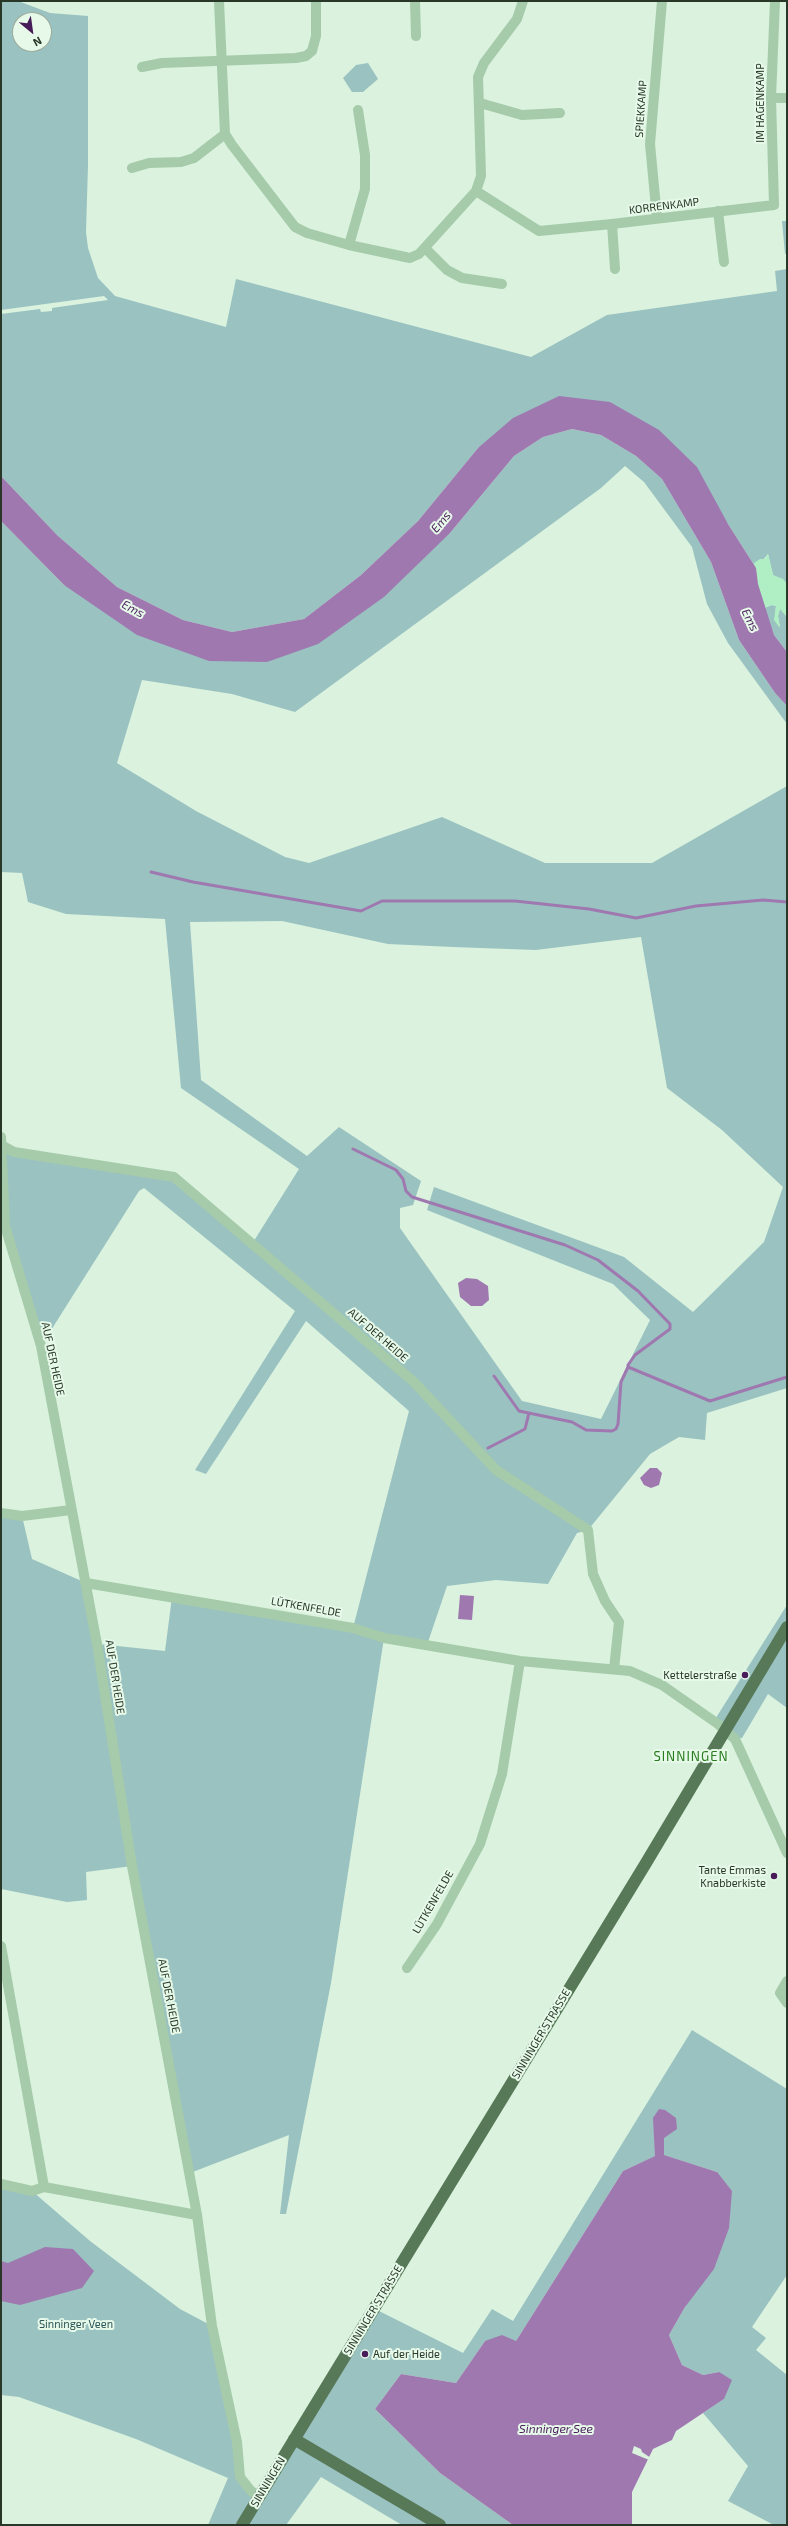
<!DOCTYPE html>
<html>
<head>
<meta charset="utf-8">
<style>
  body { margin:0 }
  #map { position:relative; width:788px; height:2526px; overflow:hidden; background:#daf2de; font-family:"Exo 2",sans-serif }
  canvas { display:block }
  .frame { position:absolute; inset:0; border:2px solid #283727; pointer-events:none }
  .north { position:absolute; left:12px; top:12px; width:40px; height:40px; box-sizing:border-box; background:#e7faea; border:1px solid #9bac9c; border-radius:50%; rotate:151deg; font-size:11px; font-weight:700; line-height:16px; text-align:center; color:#283727 }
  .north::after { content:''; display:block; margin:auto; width:14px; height:18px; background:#481b59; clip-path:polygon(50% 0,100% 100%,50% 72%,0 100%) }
</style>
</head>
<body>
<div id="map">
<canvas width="788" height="2526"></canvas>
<div class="frame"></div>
<div class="north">N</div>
</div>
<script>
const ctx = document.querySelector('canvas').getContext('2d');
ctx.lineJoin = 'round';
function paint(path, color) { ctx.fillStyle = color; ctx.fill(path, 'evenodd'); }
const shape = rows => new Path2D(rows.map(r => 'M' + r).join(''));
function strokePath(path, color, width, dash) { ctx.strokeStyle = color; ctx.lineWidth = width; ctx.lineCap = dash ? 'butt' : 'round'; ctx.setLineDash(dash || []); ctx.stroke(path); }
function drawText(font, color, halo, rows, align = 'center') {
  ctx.font = font + ' "Exo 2",sans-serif'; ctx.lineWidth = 4; ctx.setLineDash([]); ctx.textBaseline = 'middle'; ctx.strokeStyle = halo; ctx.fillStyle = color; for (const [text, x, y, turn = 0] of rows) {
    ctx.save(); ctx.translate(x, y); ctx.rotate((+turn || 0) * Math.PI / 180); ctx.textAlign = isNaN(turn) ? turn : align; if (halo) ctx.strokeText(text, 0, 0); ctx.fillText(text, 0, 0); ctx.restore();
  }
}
paint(shape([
  [1,1,18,1,50,13,88,16,88,165,86,232,88,248,98,278,115,296,226,327,236,279,531,357,607,315,777,291,775,271,787,269,787,584,773,575,768,554,756,568,728,524,610,402,478,448,418,521,361,575,304,619,232,632,183,620,117,587,57,535,1,476,1,314,40,309,41,312,52,311,52,308,108,300,104,296,1,310],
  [20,20,44,20,44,44,20,44],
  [368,63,378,79,363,92,352,92,343,78,356,65],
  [782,221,787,221,787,253,785,254],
  [572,429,601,435,636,456,662,479,711,562,739,640,775,693,787,706,787,724,728,643,707,604,692,547,644,482,625,466,601,488,295,712,232,694,142,680,117,763,196,811,285,857,309,863,442,817,545,863,652,863,787,786,787,1388,707,1413,705,1440,679,1437,650,1454,588,1530,577,1533,548,1584,496,1580,447,1586,427,1645,384,1638,331,1983,286,2214,280,2214,289,2135,190,2173,132,1866,86,1872,87,1900,67,1902,1,1889,1,1513,22,1516,32,1559,86,1583,98,1644,165,1651,172,1597,353,1628,409,1411,306,1321,206,1474,195,1470,295,1311,144,1188,139,1191,41,1346,5,1226,1,1146,174,1177,252,1244,299,1169,181,1088,165,919,66,914,28,902,22,873,1,872,1,521,64,585,267,662,450,533,514,456,543,437],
  [282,921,388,944,453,947,536,950,641,937,667,1088,722,1130,783,1187,764,1242,693,1312,624,1257,434,1187,427,1210,613,1284,650,1320,601,1419,522,1401,400,1228,400,1208,413,1205,421,1181,339,1127,307,1156,201,1080,190,922],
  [772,605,776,606,775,618,780,627,778,616,780,608,787,617,787,652,774,635,764,608],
  [787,1605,787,1708,768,1694,742,1738,735,1739,714,1721],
  [692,2030,787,2089,787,2275,752,2327,766,2338,756,2350,787,2375,787,2525,774,2525,728,2501,748,2466,703,2413,724,2399,719,2372,703,2375,682,2365,669,2335,685,2307,717,2172,660,2154,623,2171,516,2341,485,2341,456,2383,401,2374,375,2409,440,2473,513,2525,402,2525,321,2477,286,2525,208,2525,228,2478,136,2439,19,2397,1,2395,1,2184,32,2191,90,2241,180,2309,212,2326,240,2477,260,2496,375,2309,463,2353,492,2309,513,2321]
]), '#9ac2c1');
paint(shape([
  [768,554,773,575,783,579,787,584,787,617,780,609,778,616,780,628,774,620,776,606,772,605,764,608,757,584,754,563,760,559,765,559]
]), '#b0efc3');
paint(shape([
  [559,396,610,402,659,430,697,467,728,524,756,568,758,584,774,635,787,652,787,706,775,693,739,640,711,562,662,479,636,456,601,435,572,429,543,437,514,456,450,533,384,597,318,644,267,662,209,661,137,635,64,585,1,521,1,476,57,535,117,587,183,620,232,632,304,619,361,575,418,521,478,448,513,418],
  [466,1278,477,1279,488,1286,489,1300,482,1306,471,1306,460,1297,458,1283],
  [650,1468,657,1468,662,1473,659,1485,651,1488,644,1485,640,1478],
  [460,1595,474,1596,472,1620,458,1619],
  [659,2109,665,2110,676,2118,677,2129,664,2138,664,2155,717,2172,732,2191,729,2228,714,2269,685,2307,669,2335,682,2365,703,2375,719,2372,732,2380,724,2399,676,2431,672,2440,653,2449,632,2492,632,2525,513,2525,440,2473,375,2409,401,2374,456,2383,485,2341,502,2335,516,2341,623,2171,655,2156,653,2118],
  [45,2247,73,2249,94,2271,82,2288,20,2305,1,2301,1,2261,8,2263]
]), '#9f78b0');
paint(shape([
  [634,2446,641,2449,642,2452,651,2458,649,2460,632,2453]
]), '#daf2de');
strokePath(shape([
  [151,872,193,882,361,911,382,901,515,901,589,909,636,918,696,906,763,900,787,902],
  [353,1149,396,1170,403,1179,406,1191,412,1197,565,1245,598,1260,638,1291,670,1324,670,1329,635,1355,628,1365,628,1367,710,1401,787,1377],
  [494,1376,519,1411,572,1422,586,1430,612,1431,616,1429,618,1424,621,1382,628,1367],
  [488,1448,525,1429,529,1413]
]), '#9f78b0', 3);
strokePath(shape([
  [219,1,225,134,232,145,295,227,307,233,349,245,410,258,419,254,476,191,481,176,478,77,484,63,517,19,523,1],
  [415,1,416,36],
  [142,67,162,63,296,58,306,56,312,51,316,36,316,1],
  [771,98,787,98],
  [480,103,522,115,560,113],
  [132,168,149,163,181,162,194,158,225,134],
  [476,191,539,231,612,224,774,205,771,98,775,1],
  [718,211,724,262],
  [657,218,650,144,662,1],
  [612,224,615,269],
  [349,245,365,189,365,155,358,110],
  [425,248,447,270,462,278,502,284],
  [1,1137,5,1226,41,1346,97,1644,132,1866,197,2215,44,2187,32,2191,1,2184],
  [1,1145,14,1152,174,1177,414,1382,496,1470,588,1530,593,1574,605,1601,619,1622,614,1669],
  [1,1513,22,1516,71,1510],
  [86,1583,353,1628,384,1638,520,1661,630,1671,662,1685,718,1724,735,1739,787,1853],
  [1,1946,44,2187],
  [407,1968,437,1924,480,1844,502,1774,520,1661],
  [787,1981,780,1993,787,2003],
  [197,2215,212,2326,237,2442,240,2477,251,2491,260,2497]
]), '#a6cbaa', 10);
strokePath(shape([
  [294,2439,440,2525],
  [242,2525,646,1863,787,1627]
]), '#587958', 12);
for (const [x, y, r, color] of [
  [745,1675,4,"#481b59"],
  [774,1876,4,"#481b59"],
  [365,2354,4,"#481b59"]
]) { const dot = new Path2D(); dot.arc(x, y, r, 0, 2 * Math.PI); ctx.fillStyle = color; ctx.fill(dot); strokePath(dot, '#e7faea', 1.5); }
drawText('11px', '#283727', '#e7faea', [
  ["IM HAGENKAMP",760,103,-90],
  ["SPIEKKAMP",641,109,-86],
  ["KORRENKAMP",664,206,-7],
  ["AUF DER HEIDE",378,1335,41],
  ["AUF DER HEIDE",53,1359,78],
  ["LÜTKENFELDE",306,1607,10],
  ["AUF DER HEIDE",115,1677,81],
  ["LÜTKENFELDE",433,1902,-60],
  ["AUF DER HEIDE",169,1996,79],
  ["SINNINGER STRASSE",541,2034,-59],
  ["SINNINGER STRASSE",373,2310,-59],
  ["SINNINGEN",268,2482,-59]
]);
drawText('11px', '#283727', '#e7faea', [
  ["Kettelerstraße",737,1675],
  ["Tante Emmas",766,1870],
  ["Knabberkiste",766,1883],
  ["Auf der Heide",373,2354,"left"]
], 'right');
drawText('11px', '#2a5556', '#e7faea', [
  ["Sinninger Veen",76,2324]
]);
drawText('italic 12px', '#481b59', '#e7faea', [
  ["Ems",441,522,-50],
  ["Ems",133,609,28],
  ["Ems",750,620,63],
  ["Sinninger See",556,2429]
]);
ctx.letterSpacing = '1px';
drawText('13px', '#287c1d', '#e7faea', [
  ["SINNINGEN",691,1757]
]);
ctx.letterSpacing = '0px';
</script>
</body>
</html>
